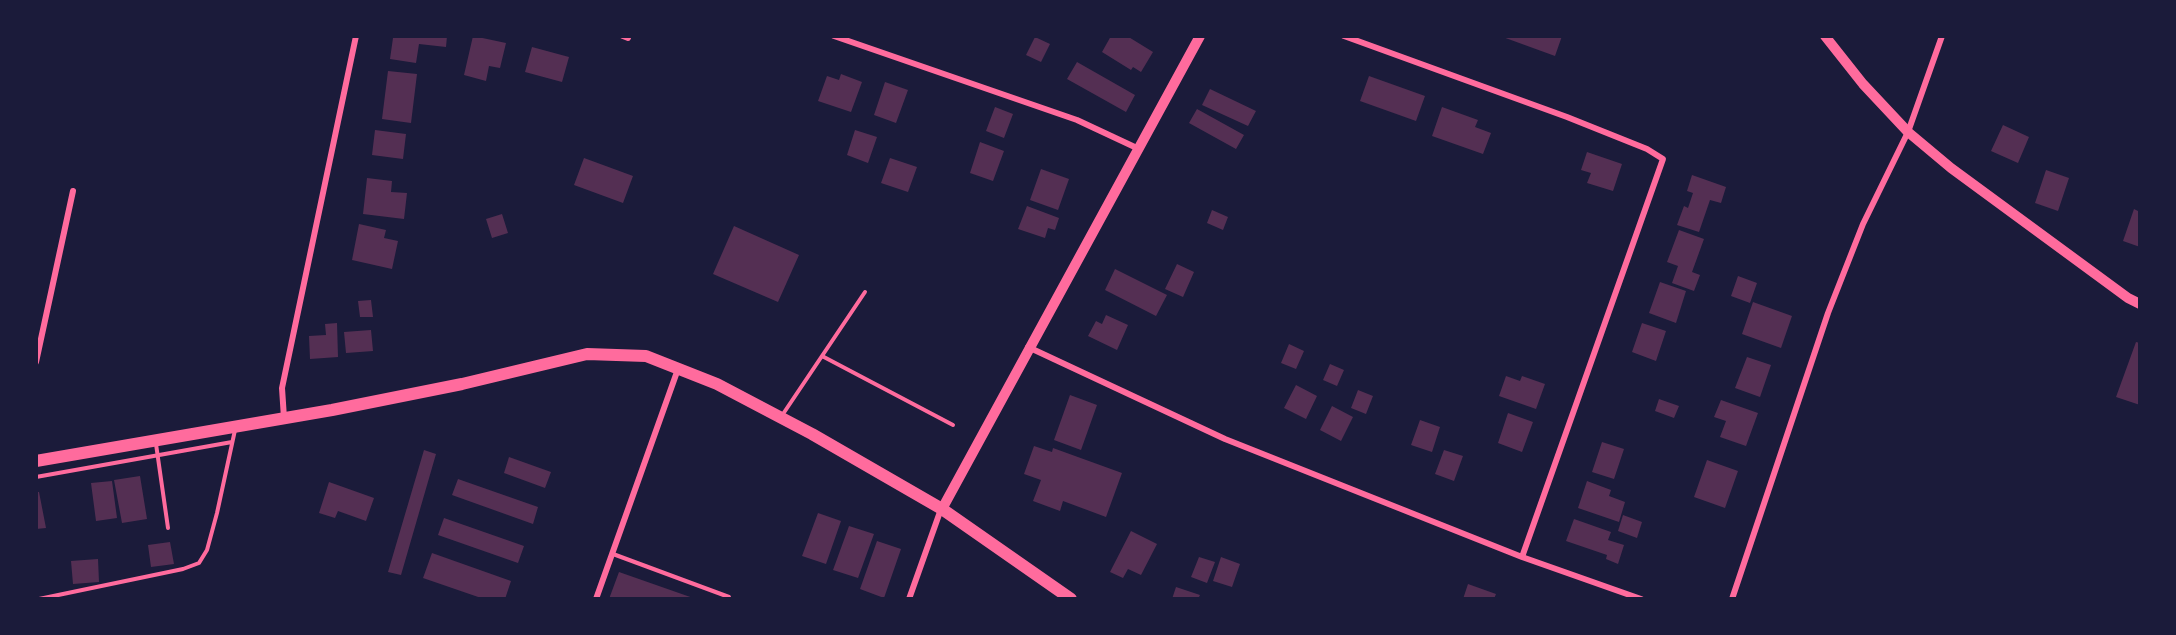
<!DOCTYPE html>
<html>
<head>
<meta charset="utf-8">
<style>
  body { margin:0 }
  #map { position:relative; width:2176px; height:635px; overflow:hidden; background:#1b1b3a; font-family:"IBM Plex Sans",sans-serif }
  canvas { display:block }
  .frame { position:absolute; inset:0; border:38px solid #1b1b3a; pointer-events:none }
</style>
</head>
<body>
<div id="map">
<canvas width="2176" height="635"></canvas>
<div class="frame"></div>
</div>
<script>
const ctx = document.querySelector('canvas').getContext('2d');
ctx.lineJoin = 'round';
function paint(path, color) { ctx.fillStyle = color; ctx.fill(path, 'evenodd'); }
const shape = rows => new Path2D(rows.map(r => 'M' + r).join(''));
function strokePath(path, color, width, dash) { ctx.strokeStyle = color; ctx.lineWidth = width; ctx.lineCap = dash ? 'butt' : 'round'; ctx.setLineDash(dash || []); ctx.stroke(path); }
paint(shape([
  [385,36,447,36,446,47,419,44,416,63,390,59,393,38],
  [473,36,506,43,500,68,489,66,486,81,464,75],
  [1111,36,1127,36,1153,52,1141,72,1133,67,1131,70,1102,52],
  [1500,36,1562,36,1555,56],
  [1035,37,1050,44,1041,62,1026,55],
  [532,47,569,57,562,82,525,72],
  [1077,62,1135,95,1126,112,1067,79],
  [388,71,417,74,411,123,382,119],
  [841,74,862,82,851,112,818,101,827,76,839,80],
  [1369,76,1425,96,1416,121,1360,101],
  [885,82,908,90,896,123,874,115],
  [1210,89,1256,111,1248,126,1202,105],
  [995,107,1013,114,1004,138,986,131],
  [1442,107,1478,120,1475,127,1491,133,1483,154,1432,136],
  [1197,109,1244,135,1236,149,1189,123],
  [2003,125,2029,137,2018,163,1991,151],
  [375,130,406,134,403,159,372,155],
  [855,130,877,137,868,163,847,155],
  [980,142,1004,151,993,181,970,173],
  [1587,152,1622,164,1613,191,1587,183,1591,173,1581,170],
  [584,158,633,176,623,203,574,185],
  [890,158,917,167,908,192,881,183],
  [1041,169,1069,179,1058,210,1030,200],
  [2046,170,2069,178,2058,211,2035,203],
  [1692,175,1726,187,1721,203,1710,200,1699,232,1677,225,1684,206,1688,208,1693,193,1687,191],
  [367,178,392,181,391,192,407,193,404,219,363,214],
  [1027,206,1059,218,1055,230,1048,228,1045,238,1018,229],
  [2134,209,2140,212,2140,247,2123,241],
  [1212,210,1228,217,1223,230,1207,223],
  [502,214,508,233,492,238,486,219],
  [359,224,386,230,384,238,398,241,392,269,352,260],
  [734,226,799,255,778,302,713,274],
  [1679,230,1704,239,1692,272,1700,275,1694,291,1672,283,1678,266,1667,262],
  [1177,264,1194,272,1183,297,1165,289],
  [1115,269,1167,295,1156,316,1105,290],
  [1738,276,1757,283,1750,303,1731,296],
  [1660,282,1686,291,1676,323,1649,313],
  [371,300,373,317,360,317,358,301],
  [1753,302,1792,316,1781,348,1742,334],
  [1106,315,1128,325,1117,350,1088,336,1096,321,1102,324],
  [337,323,338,357,310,359,309,336,326,335,325,324],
  [1642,323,1666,331,1656,361,1632,352],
  [371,330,373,351,346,353,344,332],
  [2136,342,2140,343,2140,405,2116,397],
  [1289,344,1304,351,1296,369,1281,363],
  [1747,357,1771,365,1760,397,1735,388],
  [1330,364,1344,370,1337,386,1323,380],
  [1506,376,1520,381,1522,376,1545,384,1536,409,1499,396],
  [1296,385,1317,396,1306,419,1284,408],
  [1358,390,1373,396,1366,414,1351,408],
  [1070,395,1097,405,1081,450,1054,440],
  [1659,399,1679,406,1674,418,1655,411],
  [1721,400,1758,413,1746,446,1720,437,1726,421,1714,417],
  [1332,406,1353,417,1341,441,1320,430],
  [1508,413,1533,422,1522,452,1498,443],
  [1420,420,1440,427,1432,452,1411,445],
  [1602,442,1624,449,1614,479,1592,472],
  [1034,446,1052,452,1053,448,1122,473,1106,517,1063,501,1060,511,1033,501,1041,480,1024,474],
  [424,450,436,454,401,575,388,572],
  [1444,450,1463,456,1454,481,1435,474],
  [509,457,551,472,545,488,504,473],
  [1707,460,1738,471,1725,508,1694,497],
  [140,476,147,519,122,523,114,480],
  [458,479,538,507,533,524,452,495],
  [112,481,117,518,96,521,91,483],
  [1587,481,1611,490,1609,496,1625,502,1619,522,1578,508],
  [329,482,374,498,366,521,338,511,335,518,319,513],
  [36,492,39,492,46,528,36,529],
  [818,513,841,521,826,564,802,556],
  [1623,515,1642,522,1637,538,1618,531],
  [444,518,524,546,518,563,438,535],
  [1574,519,1611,532,1608,540,1624,545,1618,564,1606,559,1607,555,1566,541],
  [849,526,874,534,858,578,833,570],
  [1131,531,1157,544,1141,575,1128,569,1123,578,1110,572],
  [877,541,901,549,884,598,860,589],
  [170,542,174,564,151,567,148,545],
  [432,553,511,581,505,599,484,599,423,578],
  [1199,557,1215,562,1207,583,1191,577],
  [1221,557,1240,564,1232,587,1213,581],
  [98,559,99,582,73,584,71,561],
  [619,572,696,599,609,599],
  [1468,584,1496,594,1494,599,1463,599],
  [1176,587,1200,595,1198,599,1172,599]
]), '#542f53');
strokePath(shape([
  [822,356,953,425],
  [783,414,865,292],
  [156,444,168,528],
  [36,477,232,442],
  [613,554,729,597,729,599],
  [39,599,183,569,199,563,207,550,217,513,235,430]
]), '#ff6b9d', 4);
strokePath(shape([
  [623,36,628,38],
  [834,36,1077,120,1139,149],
  [1344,36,1567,117,1647,149,1663,159,1522,557],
  [1028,347,1225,439,1522,557,1641,599],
  [36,362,73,191],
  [284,418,282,388,356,36],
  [596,599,678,369],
  [909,599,941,509],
  [1732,599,1828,313,1863,224,1908,132,1942,36]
]), '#ff6b9d', 6);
strokePath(shape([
  [1825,36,1863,84,1908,132,1951,168,2128,298,2140,304],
  [942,509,1200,36]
]), '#ff6b9d', 10);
strokePath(shape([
  [36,461,332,410,462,384,587,354,646,356,717,384,812,434,942,509,1071,599]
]), '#ff6b9d', 12);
</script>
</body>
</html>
